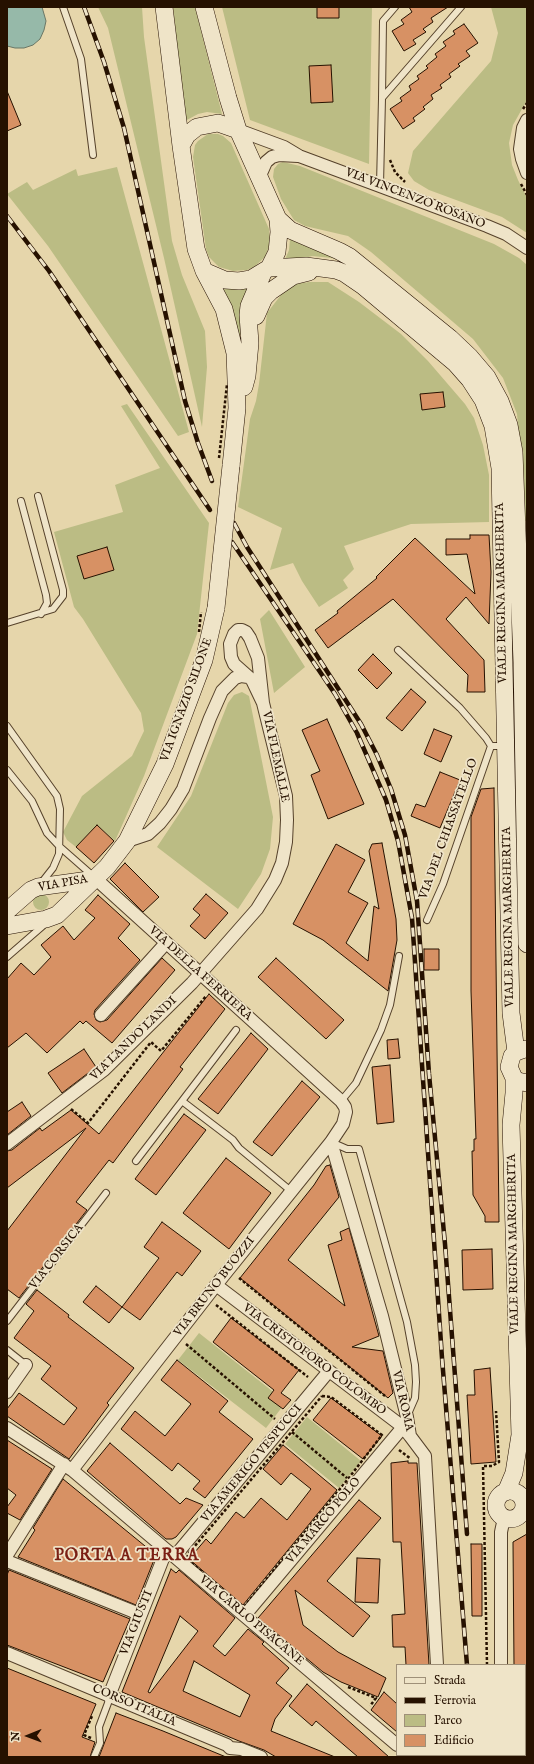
<!DOCTYPE html>
<html>
<head>
<meta charset="utf-8">
<style>
  body { margin:0 }
  #map { position:relative; width:534px; height:1764px; overflow:hidden; background:#e6d6ab; font-family:"IM FELL English",serif }
  canvas { display:block }
  .frame { position:absolute; inset:0; border:8px solid #261100; pointer-events:none }
  .legend { position:absolute; left:396px; top:1664px; width:130px; height:92px; box-sizing:border-box; background:#efe4c8; border:1px solid #9f9078; margin:0; padding:5px 7px; list-style:none; font-size:12px; color:#261100 }
  .legend li { display:flex; align-items:center; gap:8px; height:20px }
  .legend b { width:20px; border:1px solid #9f9078 }
  .north { position:absolute; left:8px; top:1716px; width:40px; height:40px; -webkit-text-stroke:3px #efe4c8; paint-order:stroke; rotate:269deg; font-size:11px; font-weight:700; line-height:16px; text-align:center; color:#261100 }
  .north::after { content:''; display:block; margin:auto; width:14px; height:18px; background:#261100; clip-path:polygon(50% 0,100% 100%,50% 72%,0 100%) }
</style>
</head>
<body>
<div id="map">
<canvas width="534" height="1764"></canvas>
<div class="frame"></div>
<ul class="legend">
<li><b style="height:5px;background:#efe4c8"></b>Strada</li>
<li><b style="height:5px;background:#261100"></b>Ferrovia</li>
<li><b style="height:11px;background:#bbbc84"></b>Parco</li>
<li><b style="height:11px;background:#d79164"></b>Edificio</li>
</ul>
<div class="north">N</div>
</div>
<script>
const ctx = document.querySelector('canvas').getContext('2d');
ctx.lineJoin = 'round';
function paint(path, color) { ctx.fillStyle = color; ctx.fill(path, 'evenodd'); }
const shape = rows => new Path2D(rows.map(r => 'M' + r).join(''));
function strokePath(path, color, width, dash) { ctx.strokeStyle = color; ctx.lineWidth = width; ctx.lineCap = dash ? 'butt' : 'round'; ctx.setLineDash(dash || []); ctx.stroke(path); }
function drawText(font, color, halo, rows, align = 'center') {
  ctx.font = font + ' "IM FELL English",serif'; ctx.lineWidth = 3.5; ctx.setLineDash([]); ctx.textBaseline = 'middle'; ctx.strokeStyle = halo; ctx.fillStyle = color; for (const [text, x, y, turn = 0] of rows) {
    ctx.save(); ctx.translate(x, y); ctx.rotate((+turn || 0) * Math.PI / 180); ctx.textAlign = isNaN(turn) ? turn : align; if (halo) ctx.strokeText(text, 0, 0); ctx.fillText(text, 0, 0); ctx.restore();
  }
}
paint(shape([
  [98,7,142,7,144,37,172,241,182,275,205,331,207,367,202,427,164,258,108,28],
  [173,7,195,7,222,114,207,112,198,114,185,121],
  [222,7,372,7,369,164,250,120],
  [491,7,527,7,527,100,513,125,509,143,512,165,518,180,527,198,527,233,502,217,429,190,414,181,408,173,413,151,491,61,498,33],
  [208,134,218,134,223,136,231,143,269,229,270,244,265,257,254,267,247,270,233,271,219,267,209,257,206,249,193,157,195,145,198,141],
  [283,162,300,166,494,244,519,258,527,265,527,521,523,521,521,460,517,414,503,378,473,339,371,252,348,236,305,226,294,220,281,199,273,177,274,169,278,164],
  [117,167,189,432,178,436,48,246,7,194,27,182,33,190,76,169,78,176],
  [290,239,347,263,332,258,312,256,286,263,284,262,289,250],
  [310,282,328,282,359,302,401,334,428,361,465,404,474,418,483,445,489,475,489,522,411,524,344,546,354,569,343,580,348,588,319,607,302,581,293,563,270,570,282,528,238,507,250,419,256,401,259,384,267,313,281,295,294,284],
  [223,288,248,289,243,333,239,335,221,290],
  [127,404,209,523,197,634,144,776,115,841,97,825,76,847,67,840,63,832,82,796,132,756,144,731,141,713,83,619,74,607,54,532,123,512,115,485,160,468,121,406],
  [269,610,305,667,274,693,260,619],
  [242,692,249,696,273,817,270,849,261,874,238,909,157,847,191,796,228,703,234,695],
  '33 902a8 8 0 1 1 16 0a8 8 0 1 1-16 0Z',
  [199,1333,286,1402,266,1428,178,1360],
  [307,1417,361,1461,339,1488,285,1444]
]), '#bbbc84');
const water = shape([
  [7,7,42,7,46,21,44,30,40,39,33,45,24,48,15,48,7,46,7,7]
]);
paint(water, '#96b9a9');
strokePath(water, '#697665', 1);
const building = shape([
  [317,7,339,7,339,18,317,18,317,7],
  [409,7,448,7,431,18,433,22,423,29,426,32,413,40,416,44,404,51,392,31,404,24,401,20,412,12,409,7],
  [464,24,478,43,466,51,470,56,458,64,460,66,449,74,451,77,440,85,442,88,431,95,433,99,423,107,425,109,413,118,415,121,403,129,390,109,402,101,400,98,411,90,409,86,419,79,417,76,428,68,426,66,437,57,435,54,446,46,443,42,455,34,453,31,464,24],
  [331,65,333,102,311,103,309,66,331,65],
  [7,91,21,125,7,131,7,91],
  [443,392,445,407,422,410,420,394,443,392],
  [470,535,489,535,491,572,489,624,466,597,446,619,484,660,485,692,467,692,468,675,393,599,328,648,315,630,338,613,337,611,377,578,376,577,415,538,475,594,467,554,446,555,446,539,470,539,470,535],
  [107,547,114,570,84,579,77,556,107,547],
  [373,654,392,673,377,689,358,670,373,654],
  [411,689,426,702,402,731,386,718,411,689],
  [327,719,364,804,328,819,311,775,320,771,302,730,327,719],
  [434,729,452,736,441,762,424,754,434,729],
  [440,772,460,780,440,828,411,816,416,804,425,807,440,772],
  [494,788,499,1222,485,1222,485,1216,473,1195,472,1151,474,1151,474,1139,476,1139,471,991,471,817,481,789,494,788],
  [97,825,114,841,94,863,76,847,97,825],
  [382,843,396,919,397,940,388,991,323,940,293,924,336,844,365,860,348,892,368,903,346,943,368,961,374,906,379,909,369,851,372,844,382,843],
  [125,863,159,897,143,912,110,879,125,863],
  [206,894,228,913,205,939,190,926,200,915,193,909,206,894],
  [98,895,130,924,118,938,140,960,95,1010,94,1014,96,1020,100,1022,107,1020,162,958,175,970,112,1043,86,1021,83,1024,80,1021,47,1053,26,1033,7,1048,7,979,21,963,34,975,51,957,41,945,63,926,74,940,95,918,85,910,98,895],
  [424,949,439,949,439,970,424,970,424,949],
  [276,958,344,1020,326,1039,258,977,276,958],
  [209,994,225,1009,180,1067,183,1069,113,1163,109,1160,76,1202,87,1210,19,1298,7,1289,7,1231,86,1128,7,1188,7,1151,12,1150,40,1128,42,1131,71,1110,99,1134,209,994],
  [251,1033,268,1049,218,1114,198,1099,251,1033],
  [398,1039,400,1058,388,1059,387,1040,398,1039],
  [84,1049,96,1067,62,1093,48,1073,84,1049],
  [390,1065,394,1122,377,1124,372,1067,390,1065],
  [302,1081,320,1097,272,1156,253,1142,302,1081],
  [22,1102,31,1116,7,1135,7,1112,22,1102],
  [184,1114,206,1130,156,1195,135,1179,184,1114],
  [226,1158,271,1193,229,1249,183,1213,226,1158],
  [330,1165,339,1197,288,1260,345,1306,328,1245,342,1240,340,1232,349,1228,379,1336,352,1347,383,1351,393,1393,388,1398,240,1278,314,1185,326,1166,330,1165],
  [162,1222,201,1251,182,1276,177,1272,140,1320,122,1307,159,1258,144,1247,162,1222],
  [492,1249,493,1289,463,1290,462,1250,492,1249],
  [96,1286,122,1307,109,1323,83,1302,96,1286],
  [37,1290,69,1315,68,1317,134,1368,107,1403,109,1405,69,1459,7,1416,7,1409,19,1393,64,1425,77,1408,41,1379,51,1366,14,1338,34,1311,26,1304,37,1290],
  [231,1318,299,1370,281,1393,291,1400,283,1409,268,1398,274,1390,213,1342,231,1318],
  [177,1360,228,1401,219,1412,253,1439,205,1498,193,1489,200,1481,178,1463,172,1471,121,1429,135,1411,165,1436,191,1404,161,1380,177,1360],
  [490,1368,496,1462,471,1464,467,1395,475,1395,474,1370,490,1368],
  [331,1398,382,1436,363,1459,313,1420,331,1398],
  [7,1440,52,1469,20,1520,7,1513,7,1507,16,1495,7,1488,7,1440],
  [110,1443,180,1504,186,1498,203,1505,176,1537,172,1539,166,1539,87,1471,110,1443],
  [283,1445,337,1490,243,1605,189,1559,206,1539,211,1544,236,1512,244,1518,261,1498,287,1520,311,1489,291,1473,281,1485,263,1469,283,1445],
  [408,1461,408,1463,417,1463,429,1665,406,1665,405,1647,393,1647,392,1615,405,1614,401,1542,393,1542,391,1463,408,1461],
  [63,1479,156,1555,136,1605,18,1557,35,1530,33,1528,63,1479],
  [359,1500,381,1518,327,1581,370,1616,353,1637,295,1590,303,1625,338,1652,386,1678,378,1697,341,1682,323,1672,258,1618,359,1500],
  [527,1534,527,1665,514,1665,513,1542,527,1534],
  [471,1544,482,1544,482,1616,472,1616,471,1544],
  [357,1558,380,1559,378,1603,355,1602,357,1558],
  [171,1569,176,1573,179,1570,235,1618,213,1646,225,1656,248,1629,264,1642,262,1644,289,1668,276,1683,292,1696,275,1719,271,1731,335,1757,276,1757,264,1750,239,1741,122,1692,171,1569],
  [180,1616,198,1631,150,1693,148,1692,180,1616],
  [194,1661,250,1695,240,1717,183,1691,194,1661],
  [9,1570,130,1619,103,1682,7,1645,7,1575,9,1570],
  [7,1668,96,1704,82,1737,95,1742,90,1757,7,1757,7,1668],
  [307,1684,389,1757,358,1757,316,1721,312,1726,289,1706,307,1684],
  [384,1692,397,1704,397,1732,371,1710,384,1692],
  [116,1713,163,1731,226,1757,99,1757,116,1713]
]);
paint(building, '#d79164');
strokePath(building, '#261100', 1);
const lane = shape([
  [63,7,81,59,93,155],
  [382,98,383,21,395,7],
  [380,185,382,98,461,7],
  [21,501,46,595,47,603,41,614],
  [7,623,53,609,63,596,63,590,38,496],
  [398,650,460,708,486,738,491,746],
  [7,726,57,796,60,809,59,854,53,868,42,882],
  [7,770,32,801,47,833,60,847,93,876],
  [427,920,443,884,491,746,504,746],
  [7,957,45,924],
  [236,1030,182,1101,233,1140,239,1148,291,1191],
  [341,1101,356,1083,381,1030,390,1005,399,956],
  [331,1142,347,1149,359,1149,407,1322,415,1365,416,1382,415,1398,408,1414],
  [136,1161,182,1101],
  [7,1321,106,1193],
  [7,1350,26,1365],
  [94,1757,100,1743,99,1727,108,1703,109,1696]
]);
const street = shape([
  [527,120,523,128,520,149,522,159,527,173],
  [238,130,284,147,299,156,487,226,506,234,527,248],
  [259,178,266,162,272,157,279,155,298,156],
  [127,841,148,834,160,823,171,809,183,789,210,718,222,691,235,678,241,676,248,677],
  [101,1015,166,943],
  [331,1142,382,1316,407,1417,410,1436,425,1456,437,1665],
  [7,1144,104,1070,192,983,257,909,275,880,282,863,286,842,287,820,286,796,263,703,258,658,250,638,246,632,242,630,238,630,234,634,230,644,231,657,234,664,252,680,263,703],
  [216,1285,403,1427,410,1436],
  [7,1392,26,1365],
  [7,1428,72,1470,397,1745],
  [72,1470,216,1285,331,1142,343,1124,346,1112,345,1107,341,1101,96,879],
  [523,1512,527,1514],
  [7,1555,64,1464],
  [175,1556,329,1371],
  [7,1561,132,1611,140,1616],
  [245,1615,403,1427],
  [7,1653,227,1745,230,1748,241,1749,261,1757],
  [501,1665,501,1532,504,1518],
  [109,1696,166,1551],
  [525,1715,527,1711],
  [525,1733,527,1734],
  [409,1755,411,1757],
  [445,1757,447,1755]
]);
const secondary = shape([
  [164,7,181,146,196,249,204,271,224,309,235,353,237,408,231,466],
  [204,7,228,98,238,130,278,219,279,232,277,252,269,268,251,279,239,281,225,280,204,271],
  [181,146,187,135,197,127,218,123,238,130],
  [278,219,290,230,339,251,350,257,450,338,470,357,487,377,500,401,509,425,514,452,522,662,527,944],
  [269,268,306,266,336,270,344,273,363,286,455,363,470,380,483,400,493,426,500,468,511,1013,516,1052],
  [256,316,264,298,271,291,293,276,309,272],
  [244,387,247,376,250,343,248,315,249,306,263,273],
  [7,911,31,890,38,887,96,879],
  [7,926,46,919,57,915,107,867,127,841,165,764,204,660,216,608],
  [525,1049,516,1052,512,1056,509,1067,514,1078,518,1081,527,1083],
  '496 1505a14 14 0 1 1 28 0a14 14 0 1 1-28 0Z',
  [506,1492,514,1473,520,1435,511,1125,514,1093,514,1078]
]);
strokePath(lane, '#56422b', 8);
strokePath(street, '#56422b', 14);
strokePath(secondary, '#261100', 18);
strokePath(shape([
  [523,109,527,103],
  [390,160,395,172,405,182],
  [521,184,527,195],
  [71,1109,88,1123,151,1042,161,1051,206,996],
  [239,1278,385,1396],
  [216,1305,308,1377],
  [186,1344,275,1419],
  [322,1396,331,1397,382,1435,348,1479,243,1608,187,1559,188,1554,322,1396],
  [292,1432,347,1478],
  [399,1450,411,1459],
  [487,1665,483,1466,492,1466,499,1462,496,1411],
  [348,1687,376,1698,370,1706],
  [91,1738,84,1735,92,1716],
  [525,1749,527,1749],
  [425,1757,429,1755]
]), '#261100', 2.5, [3, 2]);
strokePath(lane, '#efe4c8', 6);
strokePath(street, '#efe4c8', 12);
strokePath(secondary, '#efe4c8', 17);
const rail = shape([
  [84,7,104,62,124,128,185,401,198,443,212,481],
  [7,216,49,271,210,510],
  [234,523,247,547,361,724,377,755,391,789,405,835,417,901,429,1074,445,1244,467,1534],
  [232,542,335,694,357,733,386,800,398,841,412,918,442,1358,467,1665]
]);
strokePath(rail, '#261100', 4.5);
strokePath(rail, '#efe4c8', 3, [9]);
const secondaryBridge = shape([
  [216,608,231,466]
]);
strokePath(secondaryBridge, '#261100', 18, []);
strokePath(shape([
  [219,458,227,384],
  [199,632,201,612]
]), '#261100', 2.5, [3, 2]);
strokePath(secondaryBridge, '#efe4c8', 17);
drawText('12px', '#261100', '#efe4c8', [
  ["VIA VINCENZO ROSANO",415,199,21],
  ["VIALE REGINA MARGHERITA",502,593,-91],
  ["VIA IGNAZIO SILONE",187,700,-70],
  ["VIA FLEMALLE",275,757,78],
  ["VIA DEL CHIASSATELLO",449,829,-70],
  ["VIA PISA",63,884,-10],
  ["VIALE REGINA MARGHERITA",509,917,-91],
  ["VIA DELLA FERRIERA",200,974,42],
  ["VIA LANDO LANDI",134,1039,-44],
  ["VIALE REGINA MARGHERITA",514,1244,-91],
  ["VIA CORSICA",57,1257,-52],
  ["VIA BRUNO BUOZZI",215,1287,-52],
  ["VIA CRISTOFORO COLOMBO",314,1360,37],
  ["VIA ROMA",402,1401,77],
  ["VIA AMERIGO VESPUCCI",252,1464,-50],
  ["VIA MARCO POLO",324,1521,-50],
  ["VIA CARLO PISACANE",251,1621,40],
  ["VIA GIUSTI",137,1623,-68],
  ["CORSO ITALIA",134,1706,23]
]);
ctx.letterSpacing = '1px';
drawText('bold 16px', '#7a1f14', '#efe4c8', [
  ["PORTA A TERRA",127,1557]
]);
ctx.letterSpacing = '0px';
</script>
</body>
</html>
